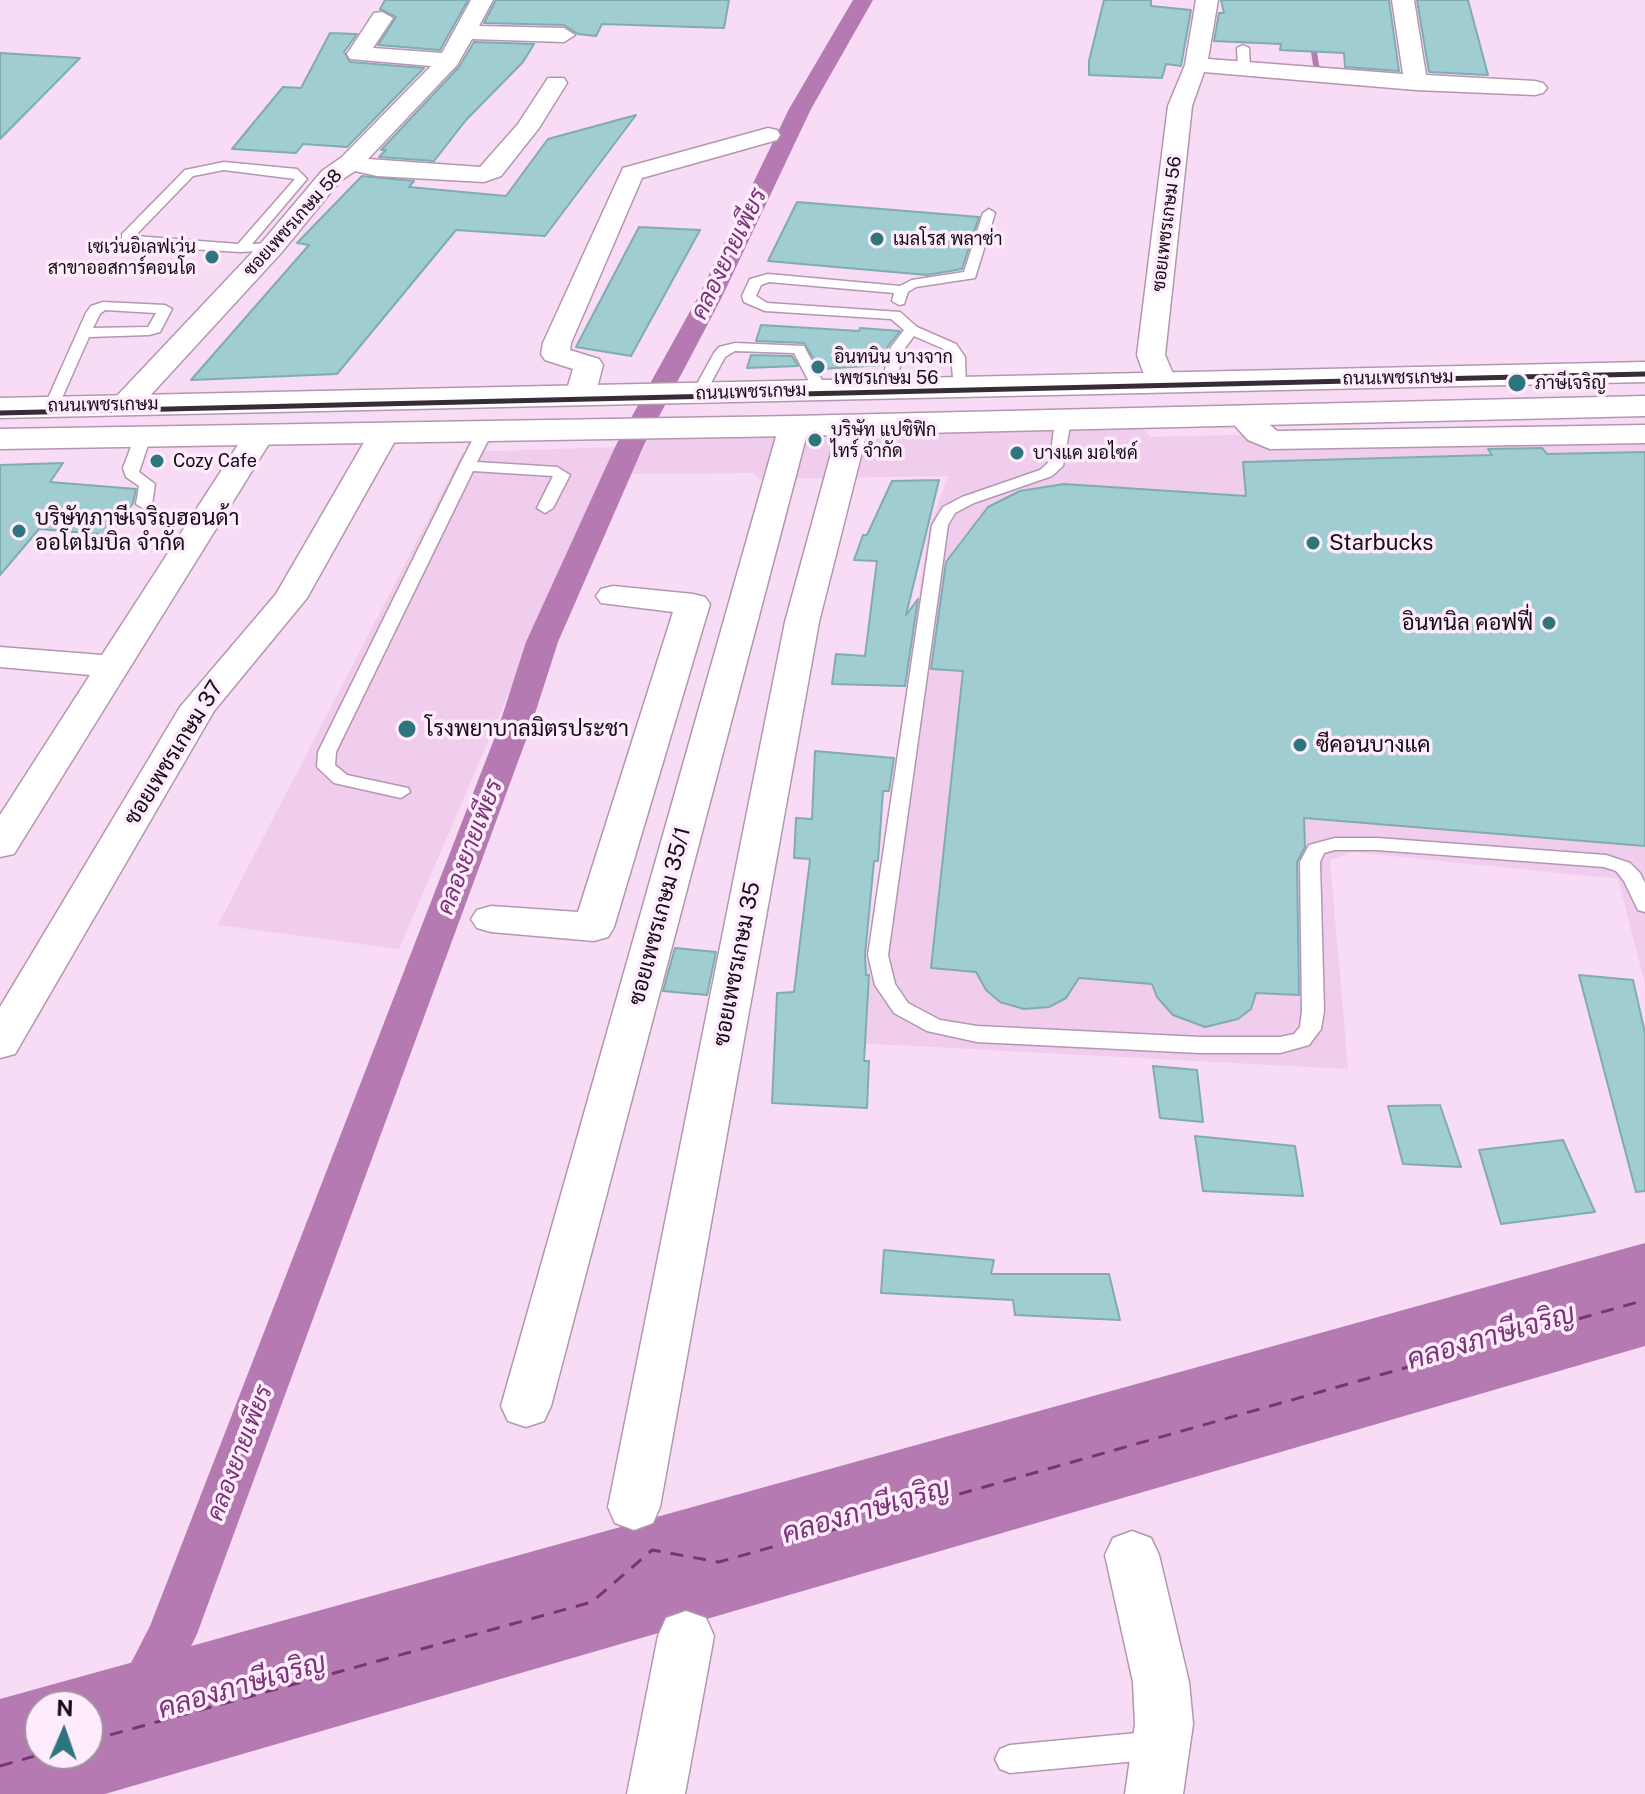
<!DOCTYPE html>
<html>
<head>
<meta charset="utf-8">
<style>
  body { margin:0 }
  #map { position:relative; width:1645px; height:1794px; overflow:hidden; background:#f8dbf5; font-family:"Public Sans",sans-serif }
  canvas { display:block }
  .north { position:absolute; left:24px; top:1690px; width:80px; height:80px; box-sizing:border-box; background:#feecfc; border:2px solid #a0929f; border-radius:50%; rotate:2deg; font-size:22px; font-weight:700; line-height:32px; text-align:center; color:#140b14 }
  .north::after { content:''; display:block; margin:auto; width:28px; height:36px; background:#2e767e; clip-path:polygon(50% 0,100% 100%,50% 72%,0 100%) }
</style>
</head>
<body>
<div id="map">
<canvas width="1645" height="1794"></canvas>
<div class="north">N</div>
</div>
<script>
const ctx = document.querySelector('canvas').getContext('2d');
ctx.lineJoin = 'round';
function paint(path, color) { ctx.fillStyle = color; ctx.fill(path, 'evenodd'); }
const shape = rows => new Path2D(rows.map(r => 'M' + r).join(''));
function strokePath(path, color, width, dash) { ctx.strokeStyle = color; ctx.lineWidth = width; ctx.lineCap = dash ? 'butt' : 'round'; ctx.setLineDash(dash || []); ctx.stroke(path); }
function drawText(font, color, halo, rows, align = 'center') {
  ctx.font = font + ' "Public Sans",Sarabun,sans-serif'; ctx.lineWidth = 7; ctx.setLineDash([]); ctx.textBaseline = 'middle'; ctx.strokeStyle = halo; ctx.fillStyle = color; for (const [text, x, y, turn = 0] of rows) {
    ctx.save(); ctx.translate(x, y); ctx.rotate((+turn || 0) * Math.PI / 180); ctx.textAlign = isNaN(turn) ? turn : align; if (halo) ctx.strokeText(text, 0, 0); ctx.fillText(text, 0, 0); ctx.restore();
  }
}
paint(shape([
  [1140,424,1150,437,1645,425,1645,984,1618,879,1353,852,1330,860,1348,1069,856,1043,928,532,948,476,759,479,753,473,631,474,650,435],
  [621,447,578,532,399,949,218,925,463,452]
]), '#f0cded');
paint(shape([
  [1645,1243,1645,1346,105,1794,0,1794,0,1699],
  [40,1706,88,1706,88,1754,40,1754]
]), '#b67ab2');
paint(shape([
  [1312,37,1315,39,1319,65,1327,74,1326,75,1322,75,1313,65,1309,39,1312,37]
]), '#b67ab2');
paint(shape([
  [853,0,873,0,811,109,722,297,644,445,558,642,530,729,197,1634,157,1715,139,1722,121,1715,113,1698,150,1626,498,729,526,642,616,445,698,297,789,109,853,0]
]), '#b67ab2');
strokePath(shape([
  [88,1741,592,1602,652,1550,719,1562,1645,1300],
  [0,1766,42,1754]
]), '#7a3279', 3, [13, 10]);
const building = shape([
  [385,0,468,0,440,50,378,45,396,17,380,9,385,0],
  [496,0,729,0,724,28,602,24,596,36,578,34,564,25,484,23,496,0],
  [1104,0,1151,0,1151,6,1191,10,1181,66,1166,64,1162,78,1089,75,1089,61,1104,0],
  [1221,0,1389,0,1399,71,1345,67,1344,53,1280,50,1281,44,1214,41,1219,13,1224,13,1221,0],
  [1417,0,1468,0,1488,75,1429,72,1417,0],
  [330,33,357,34,344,52,350,62,424,68,347,147,303,144,296,153,232,149,283,87,301,88,330,33],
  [474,42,534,44,523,62,466,120,434,161,379,157,386,150,381,150,459,67,474,42],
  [0,53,80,58,0,139,0,53],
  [636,115,545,236,456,230,337,374,191,380,309,245,297,243,362,176,414,181,409,187,506,196,548,139,636,115],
  [797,202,979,217,962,269,927,275,768,261,797,202],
  [639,227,700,230,631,356,576,347,639,227],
  [761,325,859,331,860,328,900,331,888,346,883,365,820,369,804,343,756,341,761,325],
  [751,355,792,356,798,366,747,368,751,355],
  [1542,448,1547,454,1645,452,1645,846,1304,818,1305,847,1297,862,1299,995,1256,993,1251,1009,1238,1019,1205,1027,1173,1015,1157,997,1152,984,1079,978,1066,998,1049,1007,1024,1009,1000,1002,986,990,976,972,931,968,963,671,931,669,946,562,988,507,1020,491,1064,484,1246,496,1243,462,1492,455,1488,449,1542,448],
  [63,463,50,482,136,489,133,503,110,535,39,529,0,575,0,465,63,463],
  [939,480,906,615,918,599,905,686,832,684,836,654,865,656,877,561,854,560,863,535,867,535,892,481,939,480],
  [815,751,894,758,889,791,883,791,878,861,874,861,865,955,866,975,869,975,864,1061,869,1061,867,1108,772,1103,777,993,794,992,810,859,794,858,796,818,812,819,815,751],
  [675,948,716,952,707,995,663,991,675,948],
  [1579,975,1633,980,1645,1033,1645,1191,1636,1192,1579,975],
  [1153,1066,1197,1070,1203,1122,1160,1118,1153,1066],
  [1440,1105,1461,1167,1403,1164,1388,1106,1440,1105],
  [1195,1136,1295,1146,1303,1196,1203,1191,1195,1136],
  [1563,1140,1595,1212,1501,1224,1479,1150,1563,1140],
  [884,1250,994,1260,991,1274,1109,1274,1120,1320,1015,1315,1013,1300,881,1293,884,1250]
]);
paint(building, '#a0cdd2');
strokePath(building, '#80acb1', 2);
const lane = shape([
  [1243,45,1249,48,1250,68,1244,71,1238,68,1237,48,1243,45],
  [224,162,297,169,307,179,252,244,272,243,279,247,277,250,241,252,138,246,122,240,122,234,185,170,224,162],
  [224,170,295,179,238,244,135,236,193,176,224,170],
  [989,209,995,213,975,278,916,287,908,292,904,304,899,305,892,301,894,293,769,282,761,285,756,296,767,303,900,312,917,327,956,344,965,357,966,390,956,390,954,387,951,357,946,350,914,336,905,348,894,389,887,393,882,392,880,389,891,347,904,330,891,319,765,311,744,302,742,296,750,279,768,274,900,286,912,280,964,272,983,213,989,209],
  [103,302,165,305,172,309,160,332,149,335,89,337,58,407,51,411,46,410,44,407,86,313,91,306,103,302],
  [105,310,156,313,148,327,93,328,100,314,105,310],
  [735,343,804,346,827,390,825,393,815,393,794,353,735,351,725,357,704,396,694,396,692,393,714,353,719,347,735,343],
  [1063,415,1071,420,1063,466,1052,476,974,503,955,513,948,525,888,955,895,984,908,1003,940,1020,977,1026,1200,1037,1280,1037,1294,1034,1300,1027,1302,1011,1300,862,1309,845,1335,838,1377,838,1606,855,1630,863,1640,873,1645,883,1645,912,1638,910,1624,881,1616,871,1604,867,1377,850,1335,850,1324,853,1320,862,1324,1011,1321,1029,1309,1045,1280,1053,1200,1053,977,1042,927,1031,894,1013,875,985,868,955,932,525,943,507,962,497,1040,470,1050,461,1055,420,1063,415],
  [485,426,493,431,477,462,557,467,570,475,553,508,545,513,537,508,553,476,473,471,336,752,335,765,347,775,408,788,410,792,401,798,334,783,317,767,318,752,459,466,477,431,485,426],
  [143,431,151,436,139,472,155,484,152,504,144,509,136,504,139,486,126,477,123,468,135,436,143,431],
  [1158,1731,1168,1735,1172,1745,1168,1755,1158,1759,1010,1773,1000,1769,995,1759,1000,1749,1010,1745,1158,1731]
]);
const street = shape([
  [471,0,493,0,479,26,564,28,575,35,564,42,472,39,457,65,368,159,480,167,518,124,548,78,564,78,567,83,539,128,501,176,484,182,377,176,355,171,340,181,281,253,136,411,125,414,114,411,110,405,114,399,263,241,322,171,342,157,431,66,350,59,347,54,374,13,382,12,393,18,373,48,442,53,471,0],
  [1196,0,1218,0,1208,59,1403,74,1392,0,1414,0,1426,75,1535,81,1543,83,1547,88,1543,93,1535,95,1416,90,1204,72,1192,106,1165,355,1177,383,1172,389,1162,392,1152,389,1147,383,1137,355,1168,106,1185,65,1196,0],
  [768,128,777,130,780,135,777,140,642,178,571,343,570,350,599,359,603,365,595,396,590,402,580,405,570,402,565,396,573,369,545,360,541,354,543,343,623,168,768,128],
  [1241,407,1252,410,1277,431,1645,425,1645,443,1270,449,1248,440,1226,416,1230,410,1241,407],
  [854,415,865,418,869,424,819,622,660,1507,653,1523,634,1530,615,1523,608,1507,785,622,839,424,843,418,854,415],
  [794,417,805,420,809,426,551,1406,544,1421,526,1427,508,1421,501,1406,779,426,783,420,794,417],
  [385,423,396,426,400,432,307,598,214,711,15,1054,0,1058,0,1007,180,707,276,594,370,432,374,426,385,423],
  [260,425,271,428,275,434,14,854,0,857,0,815,90,675,0,667,0,647,102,655,245,434,249,428,260,425],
  [613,586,693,594,705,597,710,604,614,927,608,937,594,941,491,932,477,928,471,919,477,910,491,906,578,912,673,612,601,603,596,596,601,589,613,586],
  [1132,1531,1151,1538,1159,1555,1189,1682,1193,1724,1183,1794,1125,1794,1135,1724,1133,1682,1105,1555,1113,1538,1132,1531],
  [686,1611,706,1618,714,1636,685,1794,627,1794,658,1636,666,1618,686,1611]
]);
const primary = shape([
  [1645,362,1645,382,0,418,0,398,1645,362],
  [1645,396,1645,416,794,436,0,449,0,429,794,416,1645,396]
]);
strokePath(lane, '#b397b0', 3);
strokePath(street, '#b397b0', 3);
strokePath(primary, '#b397b0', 3);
paint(lane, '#fff');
paint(street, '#fff');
paint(primary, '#fff');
strokePath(shape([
  [0,413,1645,374]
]), '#372b37', 5);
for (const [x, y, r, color] of [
  [877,239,8,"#2e767e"],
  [212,257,8,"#2e767e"],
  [818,367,8,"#2e767e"],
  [1517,383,10,"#2e767e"],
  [815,440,8,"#2e767e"],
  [1017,453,8,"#2e767e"],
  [157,461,8,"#2e767e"],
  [19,531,8,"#2e767e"],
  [1313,543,8,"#2e767e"],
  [1549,623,8,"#2e767e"],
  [407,729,10,"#2e767e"],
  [1300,745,8,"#2e767e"]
]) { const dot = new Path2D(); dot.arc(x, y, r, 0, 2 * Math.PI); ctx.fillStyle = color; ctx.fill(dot); strokePath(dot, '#feecfc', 3); }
drawText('18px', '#140b14', '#feecfc', [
  ["ซอยเพชรเกษม 58",293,223,-48],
  ["ซอยเพชรเกษม 56",1167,224,-83],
  ["ถนนเพชรเกษม",1398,378,-1],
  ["ถนนเพชรเกษม",751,392,-2],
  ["ถนนเพชรเกษม",103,405,-1]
]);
drawText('18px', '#140b14', '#feecfc', [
  ["เมลโรส พลาซ่า",893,239],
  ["เซเว่นอิเลฟเว่น",196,247,"right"],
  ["สาขาออสการ์คอนโด",196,268,"right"],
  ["อินทนิน บางจาก",834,357],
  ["เพชรเกษม 56",834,378],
  ["ภาษีเจริญ",1535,383],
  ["บริษัท แปซิฟิก",831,430],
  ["ไทร์ จำกัด",831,451],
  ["บางแค มอไซค์",1033,453],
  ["Cozy Cafe",173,461]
], 'left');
drawText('22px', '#140b14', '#feecfc', [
  ["บริษัทภาษีเจริญฮอนด้า",35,518],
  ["ออโตโมบิล จำกัด",35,543],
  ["Starbucks",1329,543],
  ["อินทนิล คอฟฟี่",1533,623,"right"],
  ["โรงพยาบาลมิตรประชา",425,729],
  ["ซีคอนบางแค",1316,745]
], 'left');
drawText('22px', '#140b14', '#feecfc', [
  ["ซอยเพชรเกษม 37",174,753,-58],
  ["ซอยเพชรเกษม 35/1",660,916,-75],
  ["ซอยเพชรเกษม 35",737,964,-79]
]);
drawText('italic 24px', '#7a3279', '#feecfc', [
  ["คลองยายเพียร",729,254,-64],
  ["คลองยายเพียร",470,847,-69],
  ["คลองยายเพียร",240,1453,-69]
]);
drawText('italic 28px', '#7a3279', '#feecfc', [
  ["คลองภาษีเจริญ",1491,1337,-16],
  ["คลองภาษีเจริญ",866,1511,-16],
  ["คลองภาษีเจริญ",242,1686,-16]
]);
</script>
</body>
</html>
